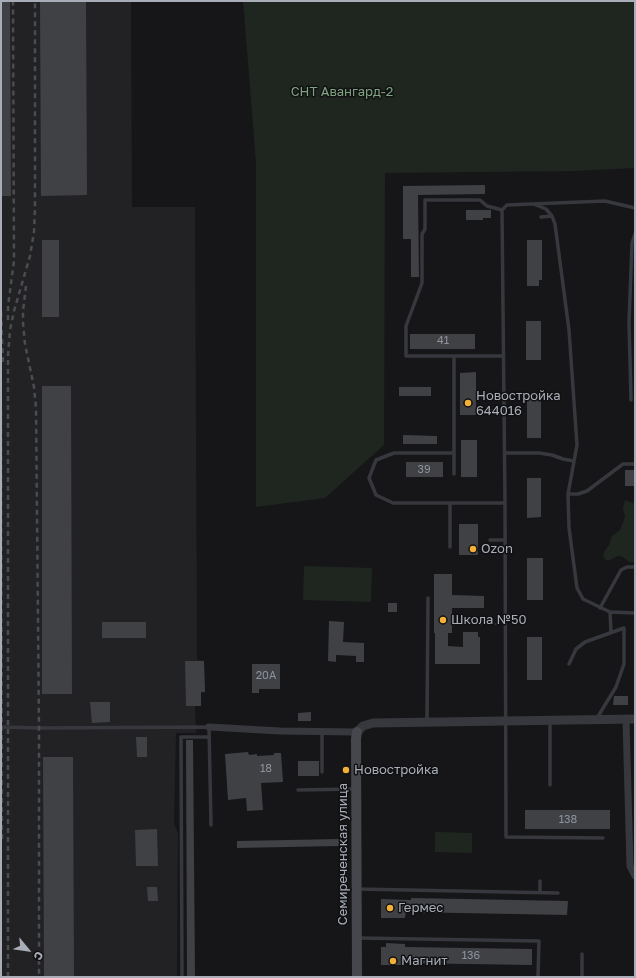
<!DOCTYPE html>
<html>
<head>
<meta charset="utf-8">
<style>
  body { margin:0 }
  #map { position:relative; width:636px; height:978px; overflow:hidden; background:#161618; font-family:"Golos Text",sans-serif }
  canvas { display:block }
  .frame { position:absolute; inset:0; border:2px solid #a8adb8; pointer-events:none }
  .north { position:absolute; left:8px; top:930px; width:40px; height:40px; -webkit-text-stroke:3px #111113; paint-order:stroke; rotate:119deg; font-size:11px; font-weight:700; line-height:16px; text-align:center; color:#a8adb8 }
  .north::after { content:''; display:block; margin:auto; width:14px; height:18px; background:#a8adb8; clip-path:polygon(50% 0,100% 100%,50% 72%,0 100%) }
</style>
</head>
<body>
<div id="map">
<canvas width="636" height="978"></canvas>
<div class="frame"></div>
<div class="north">С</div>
</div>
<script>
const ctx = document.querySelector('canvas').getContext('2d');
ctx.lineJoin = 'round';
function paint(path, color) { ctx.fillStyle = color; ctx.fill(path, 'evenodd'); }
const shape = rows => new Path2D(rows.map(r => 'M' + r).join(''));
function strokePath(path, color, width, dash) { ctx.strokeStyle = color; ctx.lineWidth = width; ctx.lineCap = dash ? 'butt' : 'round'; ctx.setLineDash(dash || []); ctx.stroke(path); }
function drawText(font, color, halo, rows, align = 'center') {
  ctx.font = font + ' "Golos Text",sans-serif'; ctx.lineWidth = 3; ctx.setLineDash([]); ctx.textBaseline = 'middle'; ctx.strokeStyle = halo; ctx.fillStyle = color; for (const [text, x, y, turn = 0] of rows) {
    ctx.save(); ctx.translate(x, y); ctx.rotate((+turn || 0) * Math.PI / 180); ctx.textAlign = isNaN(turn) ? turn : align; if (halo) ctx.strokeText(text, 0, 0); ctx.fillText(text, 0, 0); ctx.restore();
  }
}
paint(shape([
  [1,1,131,1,132,207,195,207,197,660,204,661,205,692,201,693,201,706,195,706,196,733,176,733,174,824,178,833,177,977,1,977]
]), '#222225');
paint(shape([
  [243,1,635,1,635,168,574,171,385,173,384,445,325,498,256,507,256,162],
  [625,500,635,504,635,562,629,562,623,557,618,556,610,560,606,560,603,557,604,552,609,545,612,536,620,530,625,517,623,509],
  [304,566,372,568,371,602,303,600],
  [435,832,472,833,472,853,435,852]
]), '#1e261f');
paint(shape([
  [1,1,10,1,11,196,1,196],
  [40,1,86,1,87,195,41,196],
  [485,185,485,194,418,195,419,277,411,277,411,239,403,239,403,186],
  [466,210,491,210,491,218,483,218,483,220,466,220],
  [42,240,59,240,59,317,42,317],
  [527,240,542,240,542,280,539,280,539,286,527,286],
  [526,321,541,321,541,360,526,360],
  [410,334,475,334,475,349,410,349],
  [476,372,476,415,460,415,460,373],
  [42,386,71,386,72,694,42,694],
  [399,387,431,387,431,396,399,396],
  [527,399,541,399,541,438,527,438],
  [403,435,437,436,437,444,403,444],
  [461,440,477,440,477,477,461,477],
  [406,462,443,462,443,477,406,477],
  [625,470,635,470,635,486,625,486],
  [527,478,541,478,541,517,527,518],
  [459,524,478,524,478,555,459,555],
  [527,558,543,558,543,600,527,600],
  [434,574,452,574,452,595,484,596,484,608,452,608,452,633,448,633,448,646,463,647,463,632,478,632,478,637,480,637,480,664,435,664,435,633,434,633],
  [388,603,397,603,397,612,388,612],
  [329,621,344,622,343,642,364,643,364,662,356,662,356,656,336,655,336,662,328,661],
  [102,622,146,622,146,638,102,638],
  [527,637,542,637,542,680,527,680],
  [185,661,204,661,205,692,201,692,201,706,186,706],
  [252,664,280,664,280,689,259,689,259,693,252,693],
  [614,696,628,696,628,705,613,705],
  [90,702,110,702,110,722,92,723],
  [311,712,311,721,298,721,298,713],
  [136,737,147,737,147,757,137,757],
  [186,740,193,740,195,977,187,977],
  [248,752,249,755,257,754,257,756,274,755,274,753,281,753,283,782,261,783,263,810,247,811,246,798,228,800,225,754],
  [43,757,73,757,74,977,44,977],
  [298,761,319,761,319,776,298,776],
  [525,810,610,810,610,829,525,829],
  [157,829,158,866,136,866,135,830],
  [339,839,339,846,237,848,237,841],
  [147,887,157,887,158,901,148,901],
  [411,898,568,901,567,915,406,912,405,918,381,918,381,899,411,900],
  [386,943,405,944,405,947,532,949,532,965,404,963,404,965,381,965,381,947,386,947]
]), '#404145');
strokePath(shape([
  [465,624,500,624]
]), '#3d3f44', 1.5, [2, 3]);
strokePath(shape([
  [536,205,546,209,552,216,555,224,569,330,577,445,568,494,569,528,577,588,583,599,610,612,635,613],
  [502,210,487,206,480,200,425,200,425,229,422,234,422,283,406,326,406,356,503,356],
  [541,217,552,216],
  [631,400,629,322,632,243,635,234],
  [481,411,504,410],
  [454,453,394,453,376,460,369,478,376,495,393,503,505,503],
  [505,453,539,453,552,455,563,459,574,461],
  [454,474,454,356],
  [568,494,578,494,587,491,623,464,635,464],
  [490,540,505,540],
  [450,547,450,503],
  [600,608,621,570,627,567,635,567],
  [610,612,611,632],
  [569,664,576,649,585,642,624,628,624,664,616,687,597,718],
  [427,721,428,598],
  [550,721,550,785],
  [1,727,39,728,209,727,211,825],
  [322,731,322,772],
  [298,790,355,789],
  [603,838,506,837,505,503,502,210,507,205,605,201,635,208],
  [357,889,558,893],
  [540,892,540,881],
  [358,938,539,941,538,977],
  [582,954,582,977],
  [182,977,181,737,209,737]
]), '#37383d', 3.5);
strokePath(shape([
  [626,720,630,866,635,876],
  [209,727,280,731,357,732]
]), '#37383d', 7);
strokePath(shape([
  [357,732,363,726,373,723,635,719]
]), '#37383d', 9);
strokePath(shape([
  [357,977,356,739,357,732]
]), '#45474d', 10);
strokePath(shape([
  [26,286,23,311,23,323,25,344,34,387,36,408,39,728,39,977],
  [1,312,3,362],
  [8,320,8,306,14,261,13,1],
  [1,411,2,839],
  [8,977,8,356,10,330,14,311,30,256,34,232,35,208,35,1]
]), '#4a4c52', 2.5, [5, 4]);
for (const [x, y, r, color] of [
  [468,403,4,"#f2b134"],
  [473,549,4,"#f2b134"],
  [443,620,4,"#f2b134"],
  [346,770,4,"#f2b134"],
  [390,908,4,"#f2b134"],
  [393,961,4,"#f2b134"]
]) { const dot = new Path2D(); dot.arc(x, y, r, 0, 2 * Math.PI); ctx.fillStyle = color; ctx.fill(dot); strokePath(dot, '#111113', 1.5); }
drawText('11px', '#8e929b', null, [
  ["41",443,341],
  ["39",424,470],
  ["20А",266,676],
  ["18",266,769],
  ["138",568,820],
  ["136",471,956]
]);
drawText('13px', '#7fa381', '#111113', [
  ["СНТ Авангард-2",342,92]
]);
drawText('13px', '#a8adb8', '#111113', [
  ["Новостройка",476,396],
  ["644016",476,411],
  ["Ozon",481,549],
  ["Школа №50",451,620],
  ["Новостройка",354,770],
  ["Гермес",398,908],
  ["Магнит",401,961]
], 'left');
drawText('13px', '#a8adb8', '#111113', [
  ["Семиреченская улица",343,854,-90]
]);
</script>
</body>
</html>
